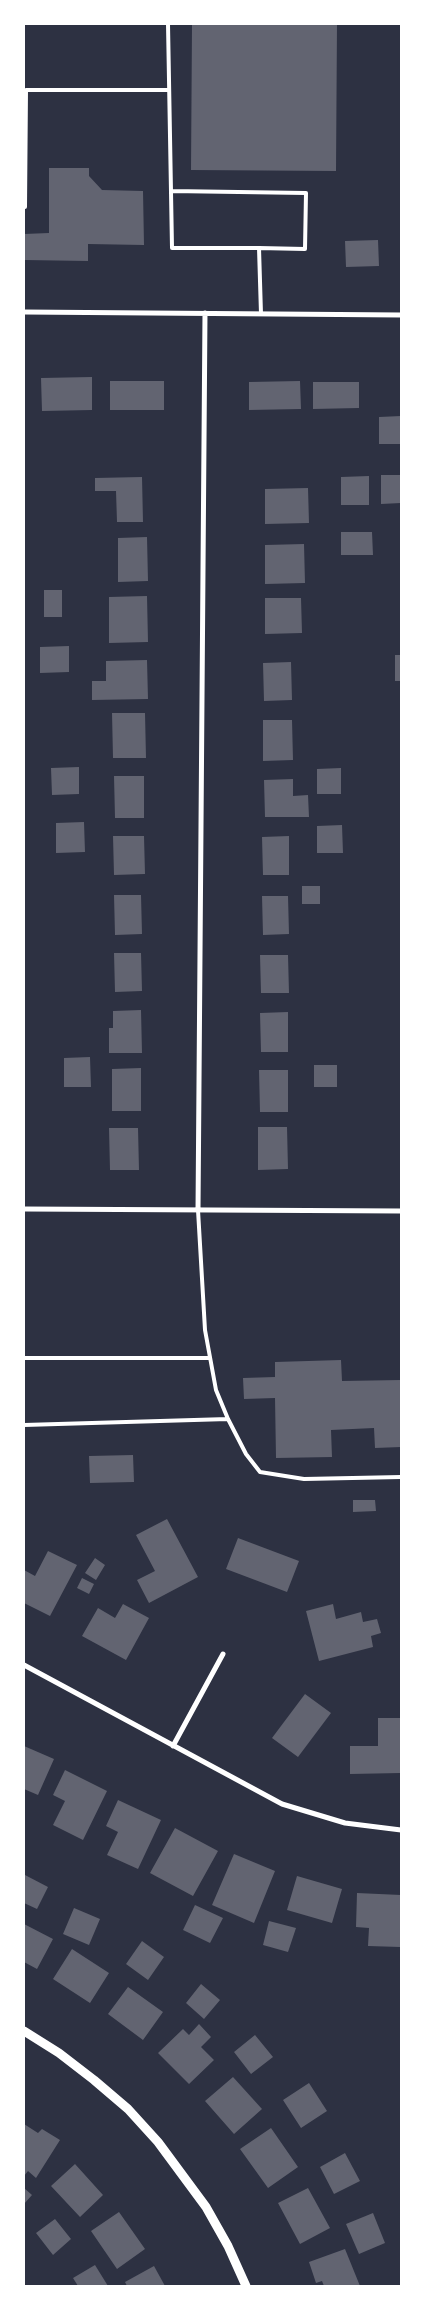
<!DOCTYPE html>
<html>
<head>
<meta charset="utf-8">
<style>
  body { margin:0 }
  #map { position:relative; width:425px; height:2310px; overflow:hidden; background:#2d3142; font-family:"PT Sans",sans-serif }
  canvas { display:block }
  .frame { position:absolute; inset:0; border:25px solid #fff; pointer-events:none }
</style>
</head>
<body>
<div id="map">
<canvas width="425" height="2310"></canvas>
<div class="frame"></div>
</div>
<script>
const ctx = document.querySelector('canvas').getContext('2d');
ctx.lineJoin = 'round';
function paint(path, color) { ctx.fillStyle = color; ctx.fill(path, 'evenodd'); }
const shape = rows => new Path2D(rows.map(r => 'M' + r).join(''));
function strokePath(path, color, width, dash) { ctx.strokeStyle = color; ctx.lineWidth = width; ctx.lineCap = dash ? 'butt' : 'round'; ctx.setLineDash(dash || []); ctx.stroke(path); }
paint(shape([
  [192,24,337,24,336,171,191,170],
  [49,168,89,168,89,176,102,190,143,191,144,245,88,244,88,261,24,260,24,234,49,233],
  [378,240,379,266,346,267,345,241],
  [92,377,92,410,42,411,41,378],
  [110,381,164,381,164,410,110,410],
  [300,381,301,409,249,410,249,382],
  [313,382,359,382,359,408,313,409],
  [401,416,401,444,379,444,379,417],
  [381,475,401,475,401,503,381,504],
  [369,476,369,505,341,505,341,477],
  [142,477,143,522,117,522,116,491,95,491,95,478],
  [308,488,309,523,265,524,265,489],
  [341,532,372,532,373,555,341,555],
  [147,537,148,581,118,582,118,538],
  [304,544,305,583,265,584,265,545],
  [44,590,62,590,62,617,44,617],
  [147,596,148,642,109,643,109,597],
  [265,598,301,598,302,633,265,634],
  [69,646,69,672,40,673,40,647],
  [395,655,401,655,401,681,395,681],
  [147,660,148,699,92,700,92,681,106,681,106,661],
  [291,662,292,700,264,701,263,663],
  [112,713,145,713,146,758,113,758],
  [263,720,292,720,293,760,263,761],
  [79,767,79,794,52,795,51,768],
  [341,768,341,794,317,794,317,769],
  [114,776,144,776,144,818,115,818],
  [293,779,293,796,308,795,309,817,265,817,264,780],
  [84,822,85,852,56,853,56,823],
  [342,825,343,853,317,853,317,826],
  [113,836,144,836,145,874,114,875],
  [289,836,289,875,263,875,262,837],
  [302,886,320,886,320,904,302,904],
  [114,895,141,895,142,934,115,935],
  [262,896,288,896,289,934,263,935],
  [114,953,141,953,142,991,115,992],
  [260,955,288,955,289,993,261,993],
  [141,1010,142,1053,109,1053,109,1028,113,1028,113,1011],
  [288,1012,288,1052,261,1052,260,1013],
  [90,1057,91,1087,64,1087,64,1058],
  [314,1065,337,1065,337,1087,314,1087],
  [141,1068,141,1111,112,1111,112,1069],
  [259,1070,288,1070,288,1112,260,1112],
  [258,1127,287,1127,288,1169,258,1170],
  [109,1128,138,1128,139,1170,110,1170],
  [341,1360,342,1381,401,1380,401,1447,375,1448,374,1428,331,1430,332,1457,276,1458,275,1398,244,1399,243,1378,275,1377,275,1362],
  [133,1455,134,1482,90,1483,89,1456],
  [353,1500,375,1500,376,1511,353,1512],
  [167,1519,198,1577,149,1603,137,1580,155,1571,136,1535],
  [238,1538,299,1561,287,1592,226,1569],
  [48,1551,77,1565,50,1616,24,1603,24,1570,35,1576],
  [95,1558,105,1565,96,1580,85,1573],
  [82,1578,94,1584,89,1594,77,1588],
  [123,1604,149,1618,126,1660,82,1636,98,1608,115,1618],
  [333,1604,336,1619,361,1612,363,1622,377,1619,381,1633,371,1636,373,1647,319,1661,306,1611],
  [305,1694,331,1713,298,1757,272,1738],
  [378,1718,401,1718,401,1773,350,1774,350,1746,378,1746],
  [24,1746,54,1759,38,1795,24,1789],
  [65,1770,107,1791,83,1840,53,1825,65,1801,53,1795],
  [118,1800,161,1820,138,1869,107,1855,118,1832,106,1826],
  [175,1828,218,1851,193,1896,150,1873],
  [234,1854,275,1871,254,1923,212,1905],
  [25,1875,48,1887,37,1909,24,1903],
  [297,1876,342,1889,332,1923,287,1910],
  [357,1893,401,1895,400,1947,368,1946,369,1928,356,1927],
  [195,1905,223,1918,210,1943,183,1930],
  [74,1908,100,1919,89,1945,63,1934],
  [269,1921,296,1928,288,1952,263,1945],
  [24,1924,53,1939,37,1969,24,1962],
  [142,1941,164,1957,148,1980,126,1964],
  [72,1949,109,1973,90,2003,53,1979],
  [201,1984,220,2000,204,2019,186,2003],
  [128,1987,163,2012,143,2040,108,2014],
  [199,2024,211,2037,201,2047,214,2060,189,2084,158,2053,183,2029,189,2035],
  [255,2035,273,2057,251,2074,234,2052],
  [233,2077,262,2109,234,2134,205,2101],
  [309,2083,327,2111,301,2128,283,2100],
  [24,2124,38,2133,42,2129,60,2140,36,2178,28,2171,24,2176],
  [271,2128,298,2167,268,2188,240,2149],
  [345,2153,360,2181,334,2194,320,2167],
  [75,2164,103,2195,80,2217,51,2186],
  [24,2188,32,2195,24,2204],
  [308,2188,330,2228,300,2244,278,2203],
  [119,2212,145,2249,117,2269,91,2231],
  [373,2213,385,2243,359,2254,346,2224],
  [55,2219,71,2239,53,2255,36,2233],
  [345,2249,360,2286,324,2286,322,2281,316,2283,309,2262],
  [95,2265,108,2286,78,2286,73,2278],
  [154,2266,165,2286,127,2286,125,2282]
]), '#626471');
strokePath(shape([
  [168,24,172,248,259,248,261,314],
  [171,191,306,193,305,249,259,248],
  [25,207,26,90,169,90],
  [198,1210,205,1330,216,1390,228,1419,246,1454,260,1472,304,1479,401,1477],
  [24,1358,209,1358],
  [24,1425,228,1419]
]), '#fff', 4);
strokePath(shape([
  [24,312,401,315],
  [24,1209,401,1211],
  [198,1210,205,313],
  [24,1665,282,1804,345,1823,401,1830],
  [173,1746,223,1654]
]), '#fff', 5);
strokePath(shape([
  [24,2031,59,2053,94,2080,128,2109,158,2142,206,2207,228,2246,246,2286]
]), '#fff', 9);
</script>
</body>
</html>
